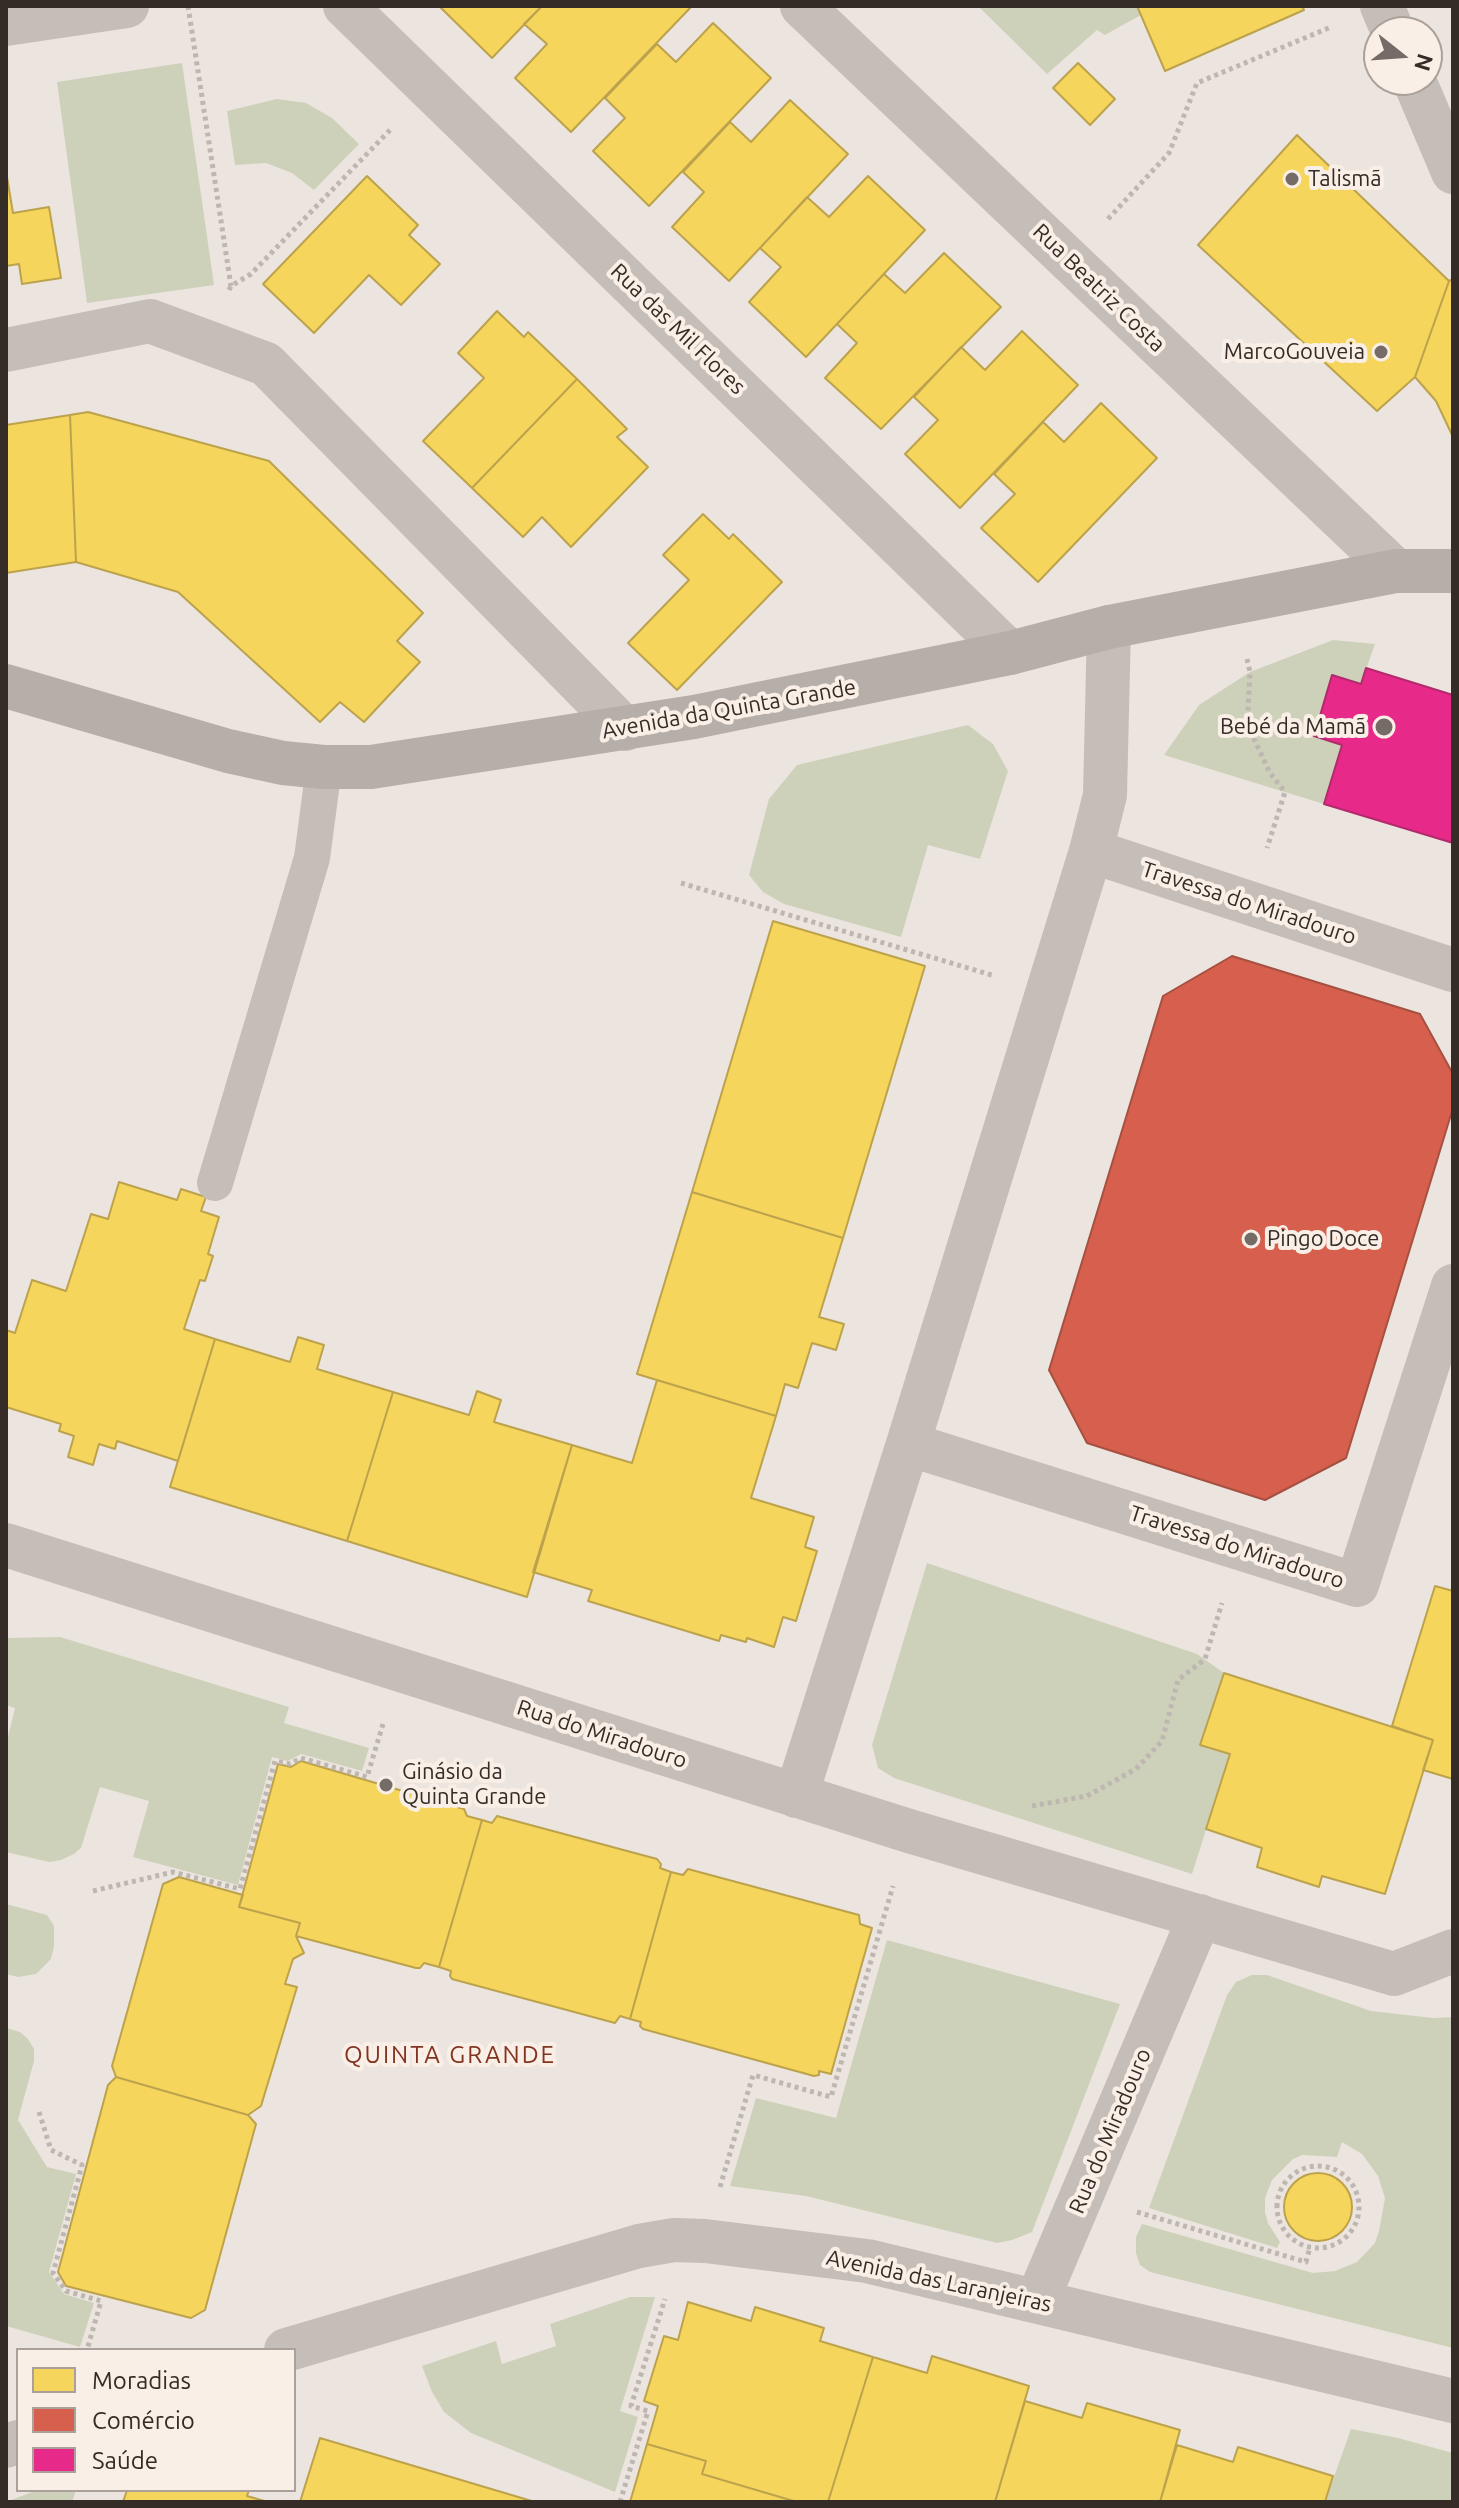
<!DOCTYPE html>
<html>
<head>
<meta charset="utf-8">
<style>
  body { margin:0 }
  #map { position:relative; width:1459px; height:2508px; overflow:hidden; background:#ece5df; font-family:Ubuntu,sans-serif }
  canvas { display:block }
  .frame { position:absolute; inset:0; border:8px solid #352b27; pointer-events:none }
  .legend { position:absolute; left:16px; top:2348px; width:280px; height:144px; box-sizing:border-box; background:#f9efe6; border:2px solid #aba19a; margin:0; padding:10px 14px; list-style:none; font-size:24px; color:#352b27 }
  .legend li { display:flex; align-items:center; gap:16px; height:40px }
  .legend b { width:40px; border:2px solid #aba19a }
  .north { position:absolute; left:1363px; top:16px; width:80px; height:80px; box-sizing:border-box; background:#f9efe6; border:2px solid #aba19a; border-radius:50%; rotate:107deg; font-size:22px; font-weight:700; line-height:32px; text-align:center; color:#352b27 }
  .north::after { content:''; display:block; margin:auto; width:28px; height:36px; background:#756c67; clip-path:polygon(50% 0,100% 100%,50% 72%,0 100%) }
</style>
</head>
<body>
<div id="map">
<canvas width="1459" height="2508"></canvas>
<div class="frame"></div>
<ul class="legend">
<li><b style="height:22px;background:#f6d55c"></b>Moradias</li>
<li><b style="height:22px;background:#d6604d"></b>Comércio</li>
<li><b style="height:22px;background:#e7298a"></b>Saúde</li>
</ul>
<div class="north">N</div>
</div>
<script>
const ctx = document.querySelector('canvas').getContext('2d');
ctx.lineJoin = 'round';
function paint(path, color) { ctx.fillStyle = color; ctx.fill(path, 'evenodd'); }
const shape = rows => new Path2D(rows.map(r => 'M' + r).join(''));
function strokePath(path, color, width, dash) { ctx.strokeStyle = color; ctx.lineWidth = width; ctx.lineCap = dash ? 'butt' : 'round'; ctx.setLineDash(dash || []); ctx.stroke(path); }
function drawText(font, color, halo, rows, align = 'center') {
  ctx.font = font + ' Ubuntu,sans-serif'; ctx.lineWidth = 8; ctx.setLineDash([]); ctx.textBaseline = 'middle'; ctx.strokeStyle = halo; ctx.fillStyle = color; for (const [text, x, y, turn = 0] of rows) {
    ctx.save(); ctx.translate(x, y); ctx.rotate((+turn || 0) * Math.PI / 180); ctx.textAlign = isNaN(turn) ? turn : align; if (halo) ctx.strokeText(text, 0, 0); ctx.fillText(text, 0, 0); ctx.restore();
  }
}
paint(shape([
  [978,6,1137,6,1141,15,1105,35,1097,30,1047,74],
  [182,63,214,285,87,303,57,82],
  [277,99,306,103,332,118,359,144,314,190,292,173,266,163,235,165,227,111],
  [1333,640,1375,644,1361,684,1332,675,1314,736,1342,745,1324,804,1164,755,1199,705,1250,672],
  [968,725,993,744,1008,771,980,859,928,845,901,937,784,904,763,892,749,875,769,799,797,765],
  [927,1563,1197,1654,1224,1673,1230,1754,1192,1874,894,1778,878,1768,872,1745],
  [60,1637,289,1707,284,1723,369,1748,362,1771,301,1754,288,1761,272,1757,238,1885,133,1857,149,1801,100,1787,81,1848,74,1854,61,1860,49,1862,6,1852,6,1745,15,1708,6,1705,6,1638],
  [6,1904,47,1915,54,1926,54,1946,51,1959,36,1974,18,1977,6,1974],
  [887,1940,1120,2004,1032,2232,1012,2240,997,2243,806,2196,730,2186,756,2098,836,2118],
  [1252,1975,1267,1975,1371,2011,1433,2018,1453,2017,1453,2348,1150,2272,1140,2265,1136,2253,1136,2237,1142,2224,1313,2273,1335,2271,1357,2262,1375,2243,1379,2231,1385,2198,1378,2176,1362,2154,1342,2142,1337,2157,1302,2155,1293,2159,1272,2180,1265,2198,1265,2212,1268,2223,1280,2242,1277,2248,1149,2208,1227,1995,1236,1982],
  [6,2028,20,2032,28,2039,34,2049,34,2061,18,2120,47,2167,76,2174,49,2272,64,2294,94,2303,80,2347,6,2326],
  [630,2297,655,2297,620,2411,638,2417,615,2492,471,2433,444,2412,432,2392,422,2366,496,2341,502,2364,556,2346,550,2324],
  [1351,2429,1398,2438,1453,2453,1453,2502,1325,2502],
  [37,2490,76,2490,72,2502,6,2502]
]), '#ced1b9');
const homes = shape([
  [439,6,542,6,492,58,439,6],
  [542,6,692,6,571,132,515,78,547,44,524,24,542,6],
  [1137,6,1302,6,1304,10,1165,71,1137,6],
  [713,23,771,78,649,206,593,151,625,118,605,98,657,44,676,62,713,23],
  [1078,63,1115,99,1090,125,1053,88,1078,63],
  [790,100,848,154,729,281,672,227,704,192,683,172,730,122,751,142,790,100],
  [1297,135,1449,281,1415,377,1377,411,1198,245,1297,135],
  [6,171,13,213,49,207,61,278,22,284,19,264,6,266,6,171],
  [367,176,418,225,409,235,440,264,401,305,369,275,314,333,263,284,367,176],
  [868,176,925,230,806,357,749,302,781,267,760,248,807,197,829,217,868,176],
  [944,253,1001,307,881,429,825,378,857,343,837,324,884,274,905,293,944,253],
  [1453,279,1453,437,1436,401,1415,377,1449,281,1453,279],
  [497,311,524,337,528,332,577,379,472,488,423,441,484,378,458,353,497,311],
  [1022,331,1078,385,960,508,905,454,938,420,914,397,961,347,985,370,1022,331],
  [577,379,627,429,617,437,648,467,571,547,542,517,523,537,472,488,577,379],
  [1101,403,1157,458,1038,582,981,528,1015,494,994,474,1043,422,1064,442,1101,403],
  [88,412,269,461,423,613,397,641,420,662,364,722,340,702,320,722,178,592,76,562,70,415,88,412],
  [70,415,76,562,6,573,6,425,70,415],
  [703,514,729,539,733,534,782,582,677,690,628,643,689,580,663,555,703,514],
  [773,921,925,966,843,1238,692,1192,773,921],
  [119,1182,177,1200,181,1189,206,1197,201,1211,219,1217,208,1254,213,1256,205,1281,200,1280,184,1329,215,1339,178,1461,117,1441,115,1449,99,1444,93,1465,68,1457,74,1436,59,1431,61,1424,6,1407,6,1330,15,1333,32,1280,66,1291,91,1214,108,1219,119,1182],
  [692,1192,843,1238,819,1317,844,1324,836,1350,812,1343,798,1388,785,1384,776,1416,637,1374,692,1192],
  [298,1337,324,1345,317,1369,393,1392,347,1541,170,1487,215,1339,290,1362,298,1337],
  [657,1380,776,1416,751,1498,814,1517,805,1547,817,1551,796,1621,783,1617,774,1647,747,1638,746,1642,721,1635,719,1641,588,1601,592,1590,533,1572,572,1445,632,1463,657,1380],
  [477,1391,501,1400,494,1422,572,1445,527,1597,347,1541,393,1392,469,1415,477,1391],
  [1435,1586,1453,1591,1453,1779,1423,1770,1433,1740,1392,1726,1435,1586],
  [1224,1673,1433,1740,1385,1894,1322,1876,1319,1887,1257,1867,1262,1848,1206,1829,1230,1754,1200,1745,1224,1673],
  [301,1761,464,1809,467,1816,482,1820,439,1967,424,1963,420,1968,416,1968,296,1936,300,1923,239,1907,278,1764,291,1767,301,1761],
  [497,1816,657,1859,661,1864,660,1868,671,1872,630,2019,620,2016,615,2023,452,1979,450,1976,451,1971,439,1967,482,1820,492,1823,497,1816],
  [688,1869,859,1915,860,1924,872,1928,831,2074,819,2071,819,2075,814,2076,643,2029,640,2026,641,2022,630,2019,671,1872,683,1875,688,1869],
  [179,1877,243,1895,239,1907,300,1923,296,1936,304,1953,293,1959,285,1984,297,1987,261,2106,248,2115,116,2077,112,2066,163,1884,179,1877],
  [116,2077,248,2115,256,2124,205,2310,191,2318,66,2286,58,2272,108,2085,116,2077],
  '1284 2207a34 34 0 1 1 68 0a34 34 0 1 1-68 0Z',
  [688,2302,751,2321,755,2307,824,2328,820,2341,873,2357,828,2502,797,2502,702,2474,706,2461,647,2444,658,2406,644,2401,664,2336,678,2340,688,2302],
  [932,2356,1029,2386,995,2502,828,2502,873,2357,927,2373,932,2356],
  [1025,2401,1082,2418,1087,2403,1180,2430,1160,2502,995,2502,1025,2401],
  [320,2438,535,2502,300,2502,320,2438],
  [647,2444,706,2461,702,2474,797,2502,630,2502,647,2444],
  [1177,2445,1233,2462,1238,2447,1333,2476,1325,2502,1160,2502,1177,2445],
  [127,2490,249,2490,247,2496,268,2502,123,2502,127,2490]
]);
paint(homes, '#f6d55c');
strokePath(homes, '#bca24c', 2);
const shops = shape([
  [1232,956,1420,1014,1453,1074,1453,1108,1346,1458,1265,1500,1087,1443,1049,1370,1163,996,1232,956]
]);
paint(shops, '#d6604d');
strokePath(shops, '#a65042', 2);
const health = shape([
  [1366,668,1453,695,1453,843,1324,804,1342,745,1314,736,1332,675,1361,684,1366,668]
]);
paint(health, '#e7298a');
strokePath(health, '#b22a6c', 2);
strokePath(shape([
  [188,6,231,286],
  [1108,219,1169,153,1197,83,1331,27],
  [229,290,231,286,251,274,391,129],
  [1247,659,1250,672,1248,711,1254,739,1270,773,1285,792,1267,848],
  [681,883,995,976],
  [1032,1806,1087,1796,1136,1769,1162,1741,1178,1680,1205,1659,1222,1603],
  [93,1891,173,1872,240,1889,275,1761,290,1764,301,1758,367,1777,383,1724],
  [39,2112,51,2150,82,2165,53,2273,66,2291,101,2301,87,2350],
  '1277 2207a41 41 0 1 1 82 0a41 41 0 1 1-82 0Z',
  [720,2187,753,2075,831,2097,893,1886],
  [1137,2212,1306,2262,1310,2247],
  [620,2502,648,2411,631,2406,665,2299]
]), '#beb6b1', 5, [4, 4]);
strokePath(shape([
  [215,1183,312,858,324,767]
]), '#c5bdb8', 36);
strokePath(shape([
  [345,6,1010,653],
  [802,6,1396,571],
  [1382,6,1393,32],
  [6,24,127,6],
  [1414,80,1453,172],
  [6,350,150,321,266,364,625,729],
  [1091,851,1453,970],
  [908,1444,1357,1585,1453,1286],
  [6,1545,909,1831,1394,1974,1453,1951],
  [796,1796,908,1444,1091,851,1105,795,1109,627],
  [1037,2301,1200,1916],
  [286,2350,639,2246,674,2240,705,2241,867,2261,1453,2401],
  [6,2446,18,2442]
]), '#c5bdb8', 44);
strokePath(shape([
  [6,686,228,751,283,763,324,767,371,767,694,717,1010,653,1109,627,1396,571,1453,571]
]), '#b6aea9', 44);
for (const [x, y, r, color] of [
  [1292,179,8,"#756c67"],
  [1381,352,8,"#756c67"],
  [1384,727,10,"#756c67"],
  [1251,1239,8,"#756c67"],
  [386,1785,8,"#756c67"]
]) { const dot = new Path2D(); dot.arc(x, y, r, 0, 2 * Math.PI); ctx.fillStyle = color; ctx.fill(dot); strokePath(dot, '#f9efe6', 3); }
drawText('22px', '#352b27', '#f9efe6', [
  ["Talismã",1308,179],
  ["MarcoGouveia",1365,352,"right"],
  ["Bebé da Mamã",1366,727,"right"],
  ["Pingo Doce",1267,1239],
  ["Ginásio da",402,1772],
  ["Quinta Grande",402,1797]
], 'left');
drawText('22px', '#352b27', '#f9efe6', [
  ["Rua Beatriz Costa",1099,288,44],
  ["Rua das Mil Flores",678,329,44],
  ["Avenida da Quinta Grande",729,709,-10],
  ["Travessa do Miradouro",1249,903,18],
  ["Travessa do Miradouro",1237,1547,18],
  ["Rua do Miradouro",602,1734,18],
  ["Rua do Miradouro",1110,2131,-67],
  ["Avenida das Laranjeiras",939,2281,12]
]);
ctx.letterSpacing = '2px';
drawText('24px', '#833421', '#f9efe6', [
  ["QUINTA GRANDE",450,2055]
]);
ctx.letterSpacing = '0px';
</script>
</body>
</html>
